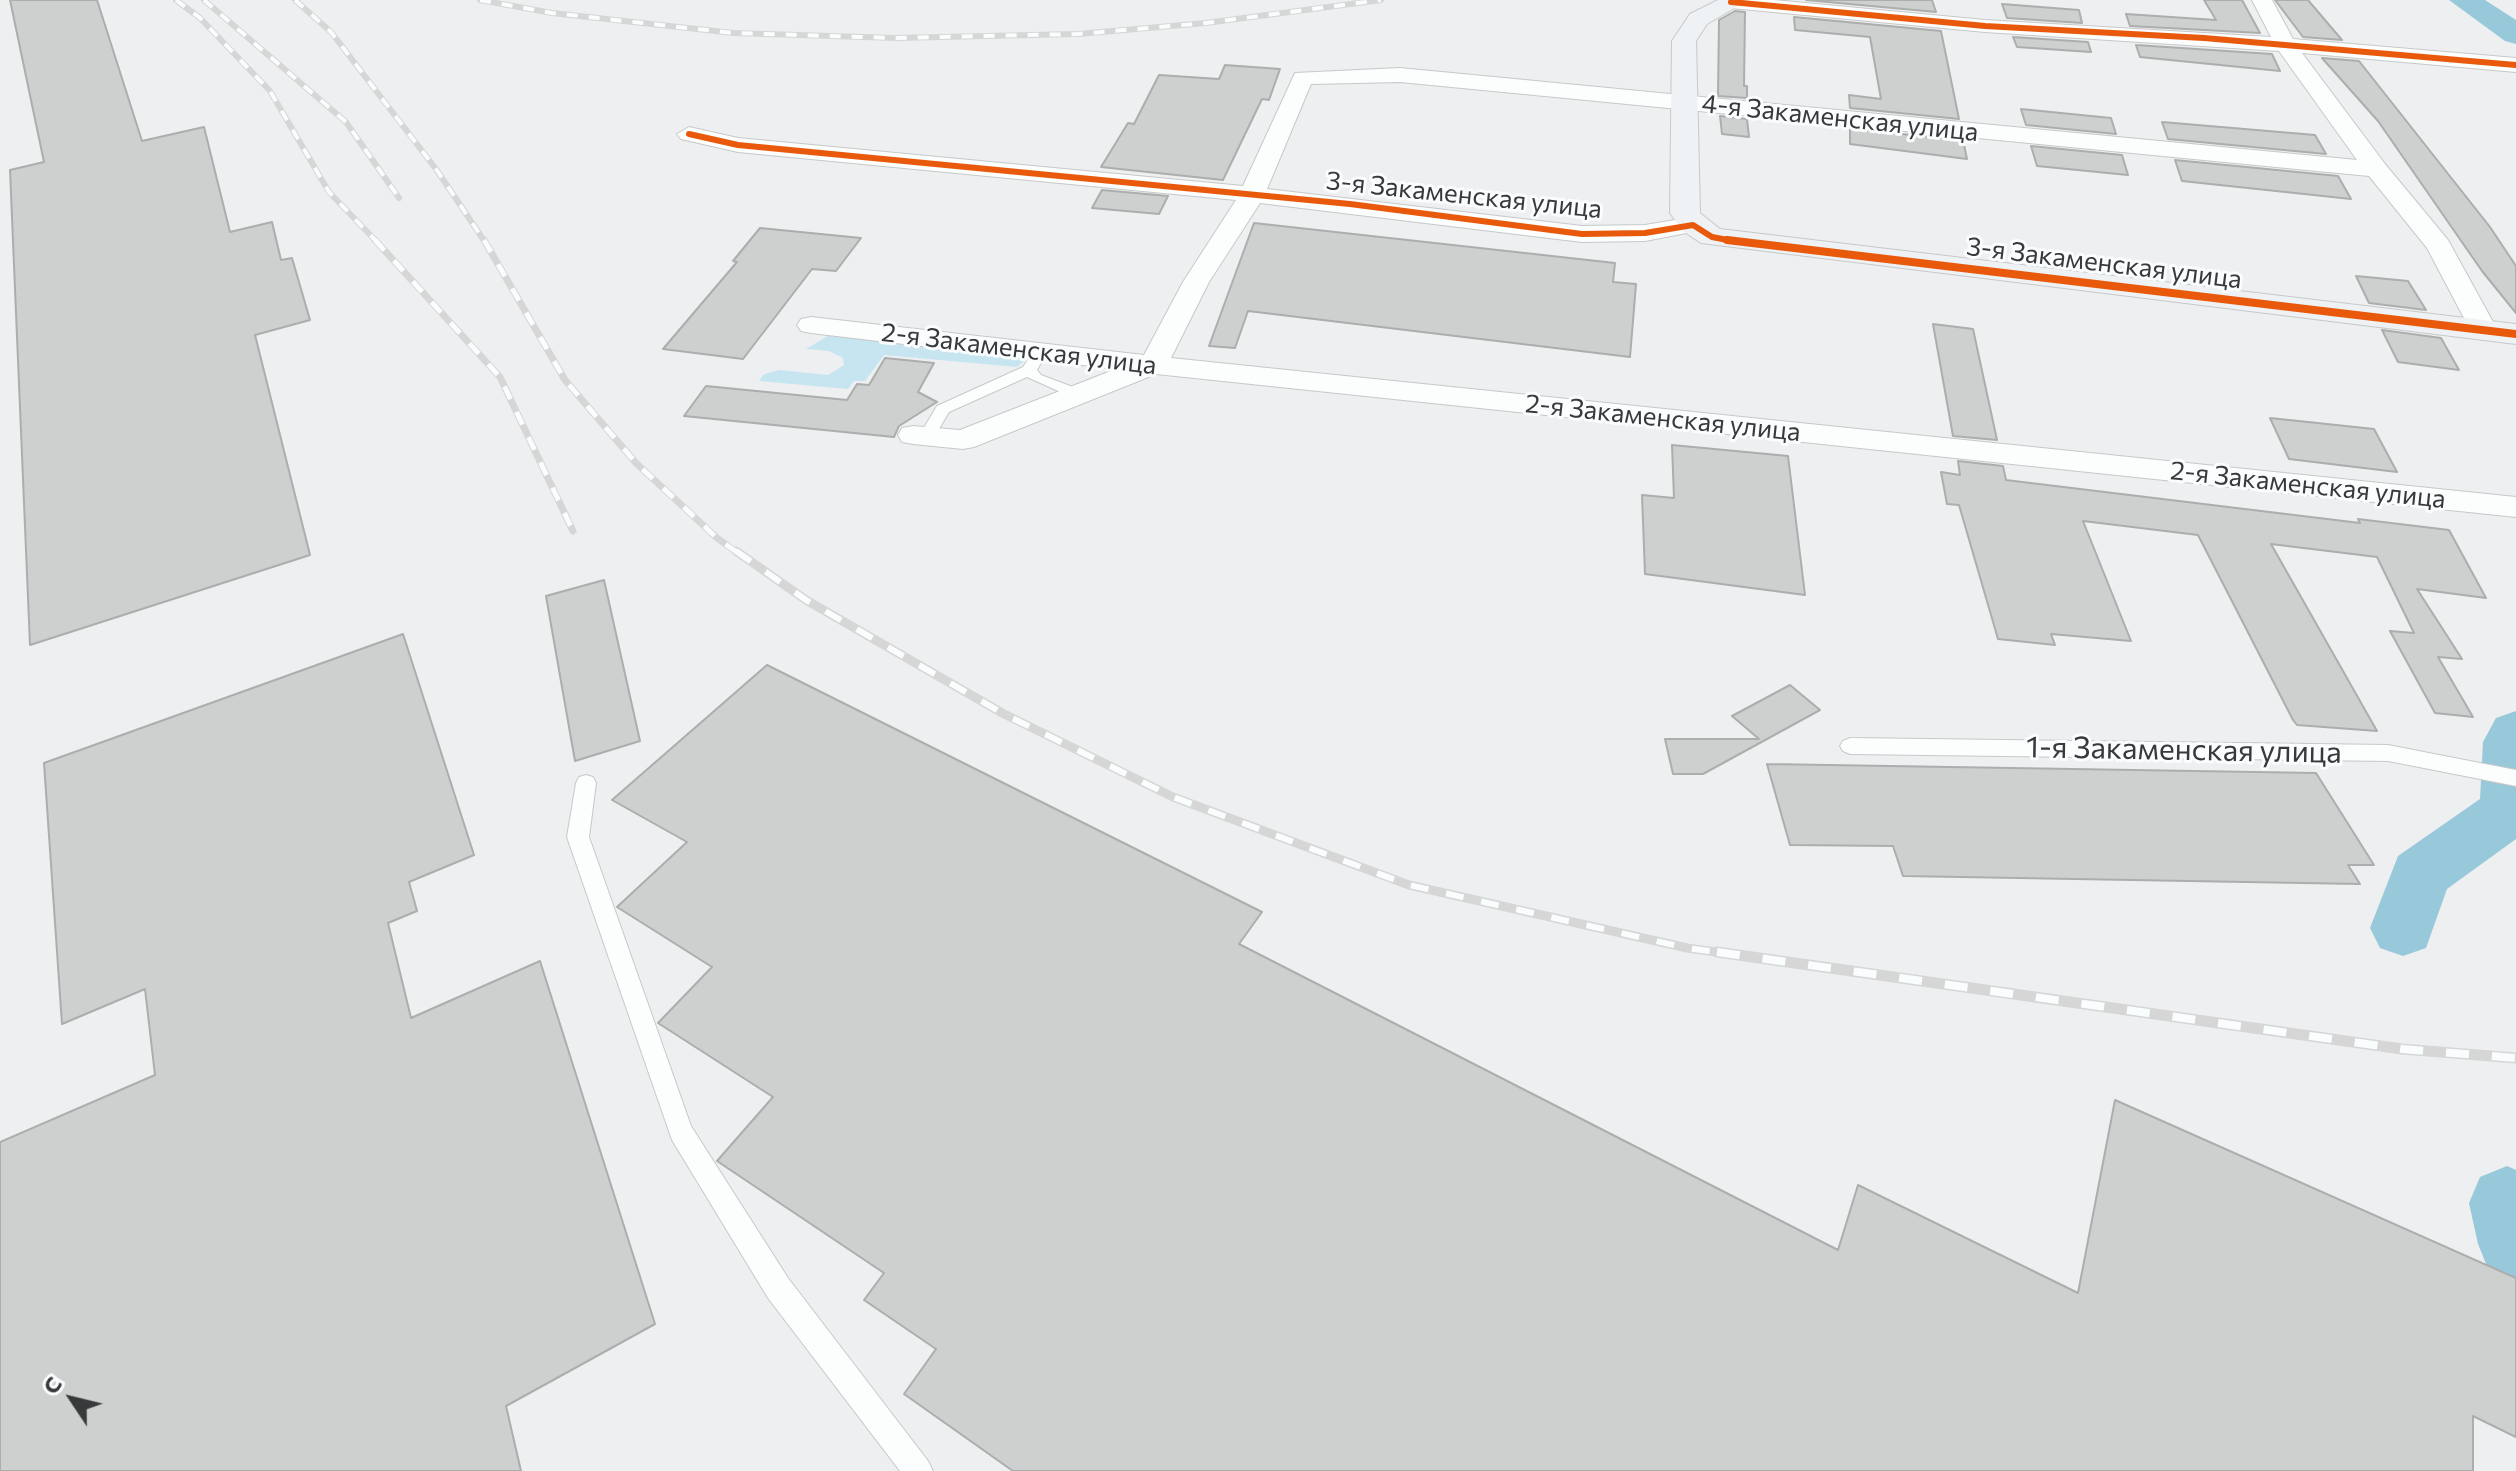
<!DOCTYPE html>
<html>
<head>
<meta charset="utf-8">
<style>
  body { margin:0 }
  #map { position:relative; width:2516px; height:1471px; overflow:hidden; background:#edeff0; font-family:Commissioner,sans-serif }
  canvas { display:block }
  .north { position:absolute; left:32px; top:1359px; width:80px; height:80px; -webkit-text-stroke:6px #f9fdfe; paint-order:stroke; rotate:305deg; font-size:22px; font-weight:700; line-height:32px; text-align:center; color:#38393a }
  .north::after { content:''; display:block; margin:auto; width:28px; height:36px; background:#38393a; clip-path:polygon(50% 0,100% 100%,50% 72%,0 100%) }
</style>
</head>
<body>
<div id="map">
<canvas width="2516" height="1471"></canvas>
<div class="north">С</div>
</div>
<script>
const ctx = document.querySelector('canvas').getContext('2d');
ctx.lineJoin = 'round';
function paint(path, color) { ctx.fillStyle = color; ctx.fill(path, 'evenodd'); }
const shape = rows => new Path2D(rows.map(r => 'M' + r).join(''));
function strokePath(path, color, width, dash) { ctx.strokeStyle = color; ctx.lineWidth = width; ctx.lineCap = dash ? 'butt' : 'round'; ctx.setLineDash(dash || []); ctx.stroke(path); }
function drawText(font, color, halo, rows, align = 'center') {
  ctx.font = font + ' Commissioner,sans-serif'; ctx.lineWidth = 6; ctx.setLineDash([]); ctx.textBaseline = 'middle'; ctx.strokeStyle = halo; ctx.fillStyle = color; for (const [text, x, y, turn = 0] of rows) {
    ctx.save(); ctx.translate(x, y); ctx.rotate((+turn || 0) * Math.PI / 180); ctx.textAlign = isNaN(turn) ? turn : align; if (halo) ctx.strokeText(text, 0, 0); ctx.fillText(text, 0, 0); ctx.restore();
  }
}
paint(shape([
  [831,334,1019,354,1025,360,1017,367,884,355,865,381,854,381,848,389,759,381,764,374,779,370,828,375,844,365,843,358,829,351,806,349]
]), '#c6e5f1');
paint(shape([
  [2449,0,2485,0,2516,20,2516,44,2505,41,2449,0],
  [2516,711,2516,839,2447,889,2426,948,2403,956,2380,948,2370,928,2398,856,2480,799,2483,742,2496,718,2516,711],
  [2507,1166,2516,1170,2516,1282,2489,1271,2478,1244,2469,1203,2480,1177,2507,1166]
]), '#98c9da');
const building = shape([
  [10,0,97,0,142,141,204,127,230,232,272,222,281,260,292,258,310,320,255,335,310,555,30,645,10,170,44,162,10,0],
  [1806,0,1932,0,1936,12,1806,0],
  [2204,0,2242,0,2260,33,2130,26,2126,14,2216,20,2204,0],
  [2275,0,2308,0,2342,40,2303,37,2275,0],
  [2002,4,2079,10,2082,23,2007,18,2002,4],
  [1735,11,1745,12,1744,86,1747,86,1747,98,1718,96,1719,20,1735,11],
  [1794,17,1941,31,1959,119,1850,108,1849,95,1881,99,1870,37,1795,30,1794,17],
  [2013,37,2088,42,2091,52,2017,47,2013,37],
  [2136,45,2272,54,2280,71,2140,57,2136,45],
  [2322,58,2359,61,2490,227,2516,266,2516,313,2482,271,2378,121,2322,58],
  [1225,65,1280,69,1269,100,1262,99,1223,180,1101,167,1128,123,1134,124,1159,75,1219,79,1225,65],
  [2021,109,2111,118,2116,134,2026,125,2021,109],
  [1720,116,1747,119,1749,137,1722,134,1720,116],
  [2162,122,2315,135,2326,154,2168,139,2162,122],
  [1850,129,1963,140,1967,159,1850,144,1850,129],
  [2031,146,2122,155,2128,175,2037,166,2031,146],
  [2175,160,2338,176,2351,199,2182,181,2175,160],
  [1102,190,1168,196,1159,214,1092,208,1102,190],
  [1254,223,1615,263,1613,282,1636,284,1630,357,1248,311,1235,348,1209,346,1254,223],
  [760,228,861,238,836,271,812,269,743,359,663,349,737,262,733,261,760,228],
  [2356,276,2408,281,2426,310,2369,303,2356,276],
  [1933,324,1973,329,1997,440,1953,436,1933,324],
  [2382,330,2441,338,2459,370,2398,362,2382,330],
  [885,358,934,363,918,392,937,402,899,426,894,437,684,416,706,386,847,400,857,384,869,385,885,358],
  [2270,418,2374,429,2397,472,2289,459,2270,418],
  [1672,445,1788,456,1805,595,1645,574,1642,495,1674,498,1672,445],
  [1958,461,2003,466,2006,480,2360,523,2358,519,2449,530,2486,598,2417,589,2462,659,2438,657,2473,717,2435,713,2390,631,2414,633,2377,557,2271,544,2377,731,2297,725,2293,720,2198,535,2083,521,2131,641,2051,634,2055,645,1998,639,1959,505,1947,504,1941,472,1960,475,1958,461],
  [604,580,640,741,575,761,546,596,604,580],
  [403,634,474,855,409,882,417,911,388,923,411,1018,540,961,655,1324,506,1406,521,1471,0,1471,0,1142,155,1075,145,989,62,1024,44,763,403,634],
  [767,665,1262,912,1239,944,1838,1250,1858,1185,2078,1293,2115,1100,2516,1278,2516,1437,2473,1416,2473,1471,1013,1471,904,1394,936,1349,864,1300,884,1273,717,1161,773,1097,658,1023,712,967,617,907,687,842,612,800,767,665],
  [1790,685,1820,710,1703,774,1673,774,1665,739,1759,739,1732,716,1790,685],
  [1767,764,2316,773,2374,865,2348,865,2360,884,1903,876,1893,846,1790,845,1767,764]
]);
paint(building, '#ced0d0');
strokePath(building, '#acadad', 2);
const lane = shape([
  [1034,356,1042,361,1037,370,1041,375,1086,392,1086,398,1074,398,1027,377,949,412,933,439,921,439,919,436,937,406,1023,367,1029,358,1034,356],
  [1850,738,2388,745,2516,770,2516,786,2388,761,1850,754,1843,751,1840,746,1843,741,1850,738],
  [586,775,593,777,596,783,589,837,691,1126,788,1278,928,1461,933,1471,900,1471,768,1298,672,1140,567,837,576,783,579,777,586,775]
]);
const street = shape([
  [1722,0,1774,0,1985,20,2271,37,2252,0,2272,0,2293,39,2516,58,2516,72,2302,53,2385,164,2448,240,2498,331,2494,337,2474,337,2427,248,2369,176,1400,82,1311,84,1267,189,1582,226,1645,225,1693,217,1706,225,1702,230,1645,241,1582,242,1260,203,1209,282,1171,358,2516,497,2516,517,1156,374,974,447,963,449,913,444,902,442,898,435,902,428,913,426,960,430,1116,369,811,333,801,331,797,325,801,319,811,317,1144,355,1183,282,1236,200,738,152,681,139,677,134,689,127,738,138,1243,186,1295,73,1400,68,2357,160,2279,51,1985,32,1731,8,1724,6,1722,0]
]);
const secondary = shape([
  [1718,0,1748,0,1707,24,1696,41,1700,213,1720,229,2516,324,2516,344,1701,243,1683,231,1670,213,1672,41,1690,14,1718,0]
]);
strokePath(lane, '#c7c8c9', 2);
strokePath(street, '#c7c8c9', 2);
strokePath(secondary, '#c7c8c9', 2);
paint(lane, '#fcfdfd');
paint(street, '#fcfdfd');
paint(secondary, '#eef2f4');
const railFar3 = shape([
  [176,0,200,18,270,91,329,192,377,242],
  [204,0,346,122,399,198],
  [295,0,331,32,436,169,485,242],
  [480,0,552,13,733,33,896,38,1078,34,1206,23,1381,0]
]);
const railFar2 = shape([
  [375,240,500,377,573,531],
  [484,240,565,380,636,463,717,538,738,553]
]);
const railFar1 = shape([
  [736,551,806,600,1004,714,1173,797,1409,885,1687,948,1731,954]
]);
const rail = shape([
  [1717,952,2402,1049,2516,1058]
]);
strokePath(railFar3, '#d6d6d6', 6);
strokePath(railFar2, '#d6d6d6', 7);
strokePath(railFar1, '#d6d6d6', 9);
strokePath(rail, '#d6d6d6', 11);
strokePath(railFar3, '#f9fdfe', 4, [11]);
strokePath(railFar2, '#f9fdfe', 5, [14]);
strokePath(railFar1, '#f9fdfe', 6, [18]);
strokePath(rail, '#f9fdfe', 8, [23]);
strokePath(shape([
  [1731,2,1985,26,2204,38,2516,65],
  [689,134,738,145,1350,204,1582,234,1645,233,1693,225,1712,237,1738,242]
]), '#e8590c', 6);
strokePath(shape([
  [1727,240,2516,334]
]), '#e8590c', 8);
drawText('26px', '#38393a', '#f9fdfe', [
  ["4-я Закаменская улица",1840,118,6],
  ["3-я Закаменская улица",1464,195,6],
  ["3-я Закаменская улица",2104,263,7],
  ["2-я Закаменская улица",1019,349,7],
  ["2-я Закаменская улица",1663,418,6],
  ["2-я Закаменская улица",2308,485,6]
]);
drawText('30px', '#38393a', '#f9fdfe', [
  ["1-я Закаменская улица",2184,750,1]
]);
</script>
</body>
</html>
